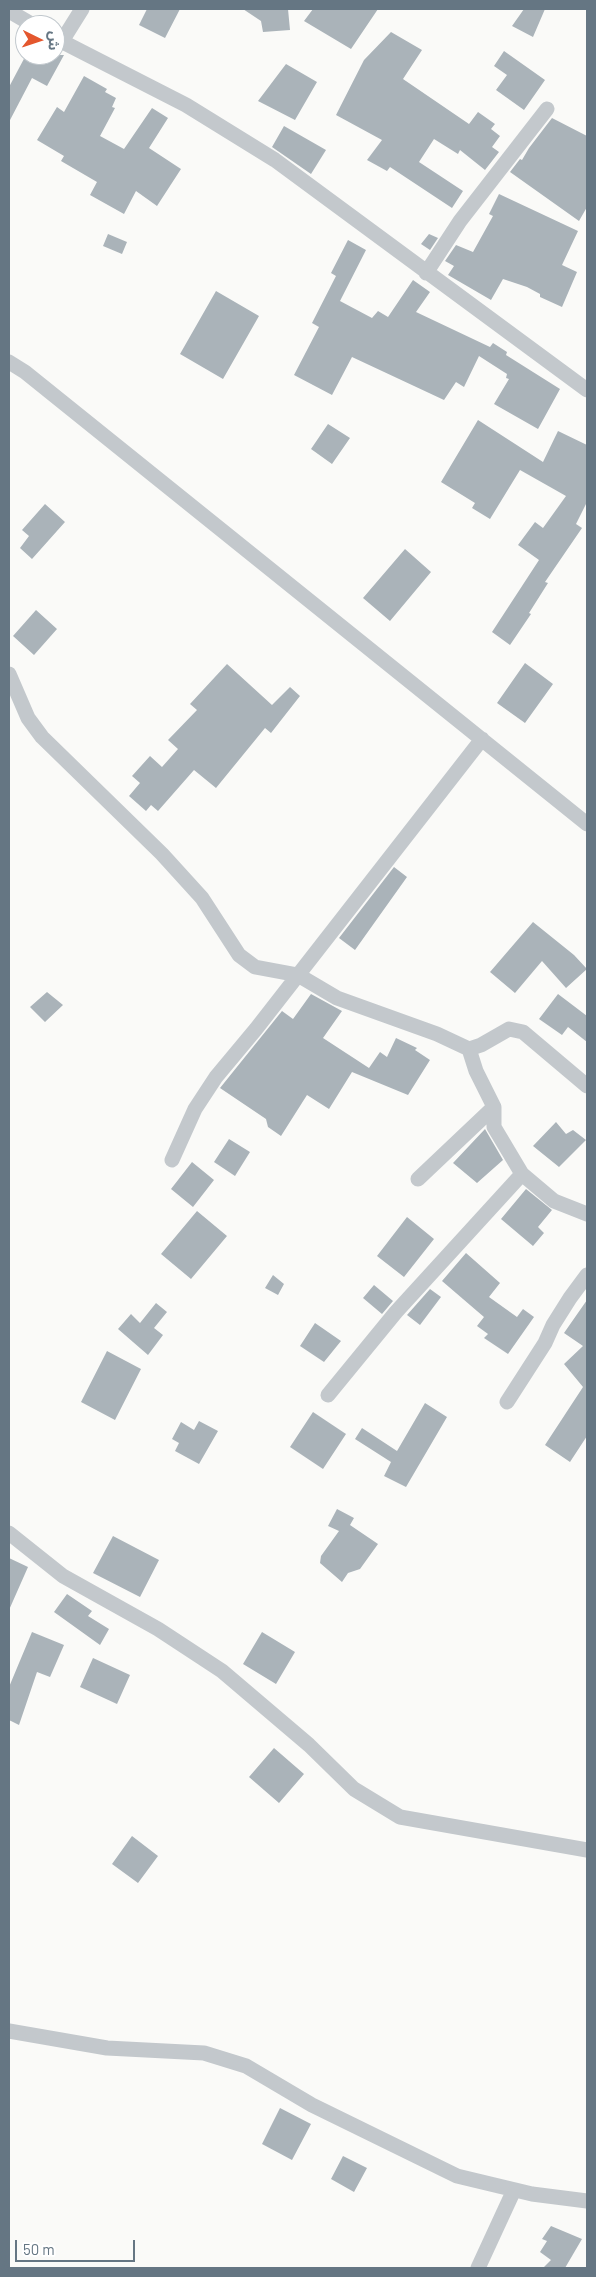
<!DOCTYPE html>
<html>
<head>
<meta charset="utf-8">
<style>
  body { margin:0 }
  #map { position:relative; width:596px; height:2277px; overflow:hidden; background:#fafaf8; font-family:Barlow,"Noto Sans Arabic",sans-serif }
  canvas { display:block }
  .frame { position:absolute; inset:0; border:10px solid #657683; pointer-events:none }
  .north { position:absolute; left:15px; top:15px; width:50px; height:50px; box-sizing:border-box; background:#fff; border:1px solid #c1c8cd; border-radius:50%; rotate:94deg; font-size:14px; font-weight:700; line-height:20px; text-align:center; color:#657683 }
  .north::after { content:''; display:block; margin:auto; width:18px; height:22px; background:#e4572e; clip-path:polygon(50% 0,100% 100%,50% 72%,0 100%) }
  .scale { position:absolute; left:15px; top:2240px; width:120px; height:22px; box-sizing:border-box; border:2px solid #657683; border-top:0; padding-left:6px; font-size:15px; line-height:18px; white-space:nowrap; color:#657683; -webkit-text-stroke:4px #fff; paint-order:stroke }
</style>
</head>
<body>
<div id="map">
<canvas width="596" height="2277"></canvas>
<div class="frame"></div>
<div class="north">ش</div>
<div class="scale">50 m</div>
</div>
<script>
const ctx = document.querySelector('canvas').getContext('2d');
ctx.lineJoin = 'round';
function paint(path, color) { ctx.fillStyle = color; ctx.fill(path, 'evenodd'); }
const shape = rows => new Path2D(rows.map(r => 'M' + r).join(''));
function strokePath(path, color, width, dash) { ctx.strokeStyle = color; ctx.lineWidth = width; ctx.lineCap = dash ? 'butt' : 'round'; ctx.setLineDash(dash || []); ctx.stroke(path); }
paint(shape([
  [147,9,180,9,165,38,139,25],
  [243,9,288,9,290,30,263,32,261,21],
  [313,9,378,9,351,49,304,21],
  [524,9,545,9,533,37,512,26],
  [391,32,422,50,403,79,469,124,478,112,495,124,491,129,500,136,492,147,499,152,485,170,460,150,458,154,434,139,419,162,463,191,452,208,390,167,387,171,367,160,382,140,336,115,364,60],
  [504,51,545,80,524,110,496,90,507,75,494,66],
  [26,55,64,55,47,86,32,78,9,122,9,87],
  [286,64,317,82,295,120,258,101],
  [84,76,107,89,105,92,116,98,112,107,115,108,100,136,124,149,152,108,168,118,149,148,181,169,157,206,136,191,124,214,90,195,97,182,61,161,64,156,37,140,57,107,64,112],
  [552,118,587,136,587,207,579,221,510,172,520,159,522,160,529,148],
  [284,126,326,150,311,174,272,147],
  [499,194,578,231,562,265,577,272,562,307,540,297,540,294,527,287,503,279,491,300,448,275,454,266,445,261,456,245,473,252,493,216,489,214],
  [108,234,127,242,122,254,103,246],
  [429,234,438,238,430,250,421,244],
  [348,240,366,250,340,301,372,318,378,311,388,317,413,280,430,292,416,312,490,347,493,343,507,352,506,355,560,389,538,429,494,404,509,379,506,378,507,374,479,356,464,387,456,382,444,400,352,357,332,395,294,375,319,327,312,323,336,276,331,273],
  [216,291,259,316,223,379,180,354],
  [478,420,543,462,558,431,587,445,587,502,576,524,582,528,545,582,548,583,529,613,531,614,510,645,492,632,539,560,518,545,535,522,543,528,566,496,520,470,490,519,472,508,475,503,441,482],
  [328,424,350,438,332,464,311,449],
  [45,504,65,522,32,559,20,548,29,536,22,530],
  [405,549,431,572,390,621,363,598],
  [36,610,57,629,34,655,13,636],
  [525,663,553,684,525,723,497,703],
  [227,664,272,705,290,687,300,696,271,733,265,728,216,788,194,770,158,811,151,805,146,811,129,796,140,783,132,776,150,756,162,767,178,749,168,740,197,710,190,704],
  [394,867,407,877,355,950,339,938],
  [533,922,574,955,587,969,566,988,542,961,515,993,490,972],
  [47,992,63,1005,45,1022,30,1007],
  [311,994,342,1011,323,1038,369,1068,380,1052,387,1057,396,1038,417,1048,415,1050,430,1060,408,1095,352,1072,329,1109,307,1095,281,1136,268,1127,266,1119,220,1088,282,1011,293,1019],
  [558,994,587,1016,587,1042,568,1027,562,1035,539,1019],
  [556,1122,566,1134,573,1130,586,1140,559,1167,533,1146],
  [485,1129,503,1160,477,1183,453,1163],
  [229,1139,250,1152,235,1176,214,1162],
  [192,1162,214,1180,193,1207,171,1189],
  [526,1189,552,1210,538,1227,544,1233,533,1246,501,1219],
  [197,1211,227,1236,191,1279,161,1254],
  [407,1217,434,1239,404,1277,377,1256],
  [466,1253,500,1283,489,1297,517,1317,523,1309,534,1317,508,1354,484,1338,488,1334,477,1326,484,1317,442,1281],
  [273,1275,284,1284,278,1295,265,1288],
  [374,1285,393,1301,382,1314,363,1298],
  [430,1289,441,1297,420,1325,407,1315],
  [587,1300,587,1436,570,1462,545,1445,583,1387,564,1364,583,1346,564,1333],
  [156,1303,167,1312,154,1328,163,1335,148,1355,118,1329,131,1314,140,1323],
  [315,1323,341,1341,324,1362,300,1346],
  [107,1351,141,1369,115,1420,81,1402],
  [425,1403,447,1417,406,1487,384,1476,391,1462,355,1439,362,1428,397,1451],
  [313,1412,346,1434,323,1469,290,1447],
  [199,1421,218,1431,199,1464,175,1451,179,1443,172,1439,181,1422,194,1430],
  [337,1509,354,1518,350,1525,378,1544,360,1569,348,1573,342,1582,320,1563,321,1556,339,1531,328,1526],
  [113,1536,159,1560,140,1597,93,1573],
  [9,1558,28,1567,9,1610],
  [67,1594,92,1611,88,1616,109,1629,100,1645,54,1612],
  [32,1632,64,1645,50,1677,37,1672,19,1725,9,1720,9,1687],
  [262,1632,295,1652,276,1684,243,1664],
  [93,1658,130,1675,117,1704,80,1687],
  [274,1748,304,1774,279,1803,249,1777],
  [132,1836,158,1856,138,1883,112,1864],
  [280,2108,311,2124,292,2160,262,2144],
  [343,2156,367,2168,354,2192,331,2179],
  [551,2226,582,2239,565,2268,543,2268,551,2260,540,2252,547,2241,542,2239]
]), '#aab3b9');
strokePath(shape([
  [9,11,33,25],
  [55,38,186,105,275,160,587,390],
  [62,41,82,9],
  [426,273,460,221,547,109],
  [9,362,25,372,587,824],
  [9,674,28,718,42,737,162,854,202,898,239,955,255,967,298,975,337,998,437,1034,469,1049,481,1045,509,1029,523,1032,587,1086],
  [469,1049,476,1071,494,1107,494,1127,522,1174,554,1201,587,1214],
  [172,1160,195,1109,216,1077,256,1029,482,739],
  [418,1179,494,1107],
  [328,1395,396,1312,522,1174],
  [507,1402,545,1343,553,1325,570,1298,587,1275],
  [9,1533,63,1576,158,1629,222,1671,309,1745,354,1789,400,1817,587,1850],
  [9,2031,107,2048,204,2053,246,2066,312,2105,457,2176,532,2194,587,2201],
  [478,2268,514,2190]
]), '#c3c8cc', 15);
</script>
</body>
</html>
